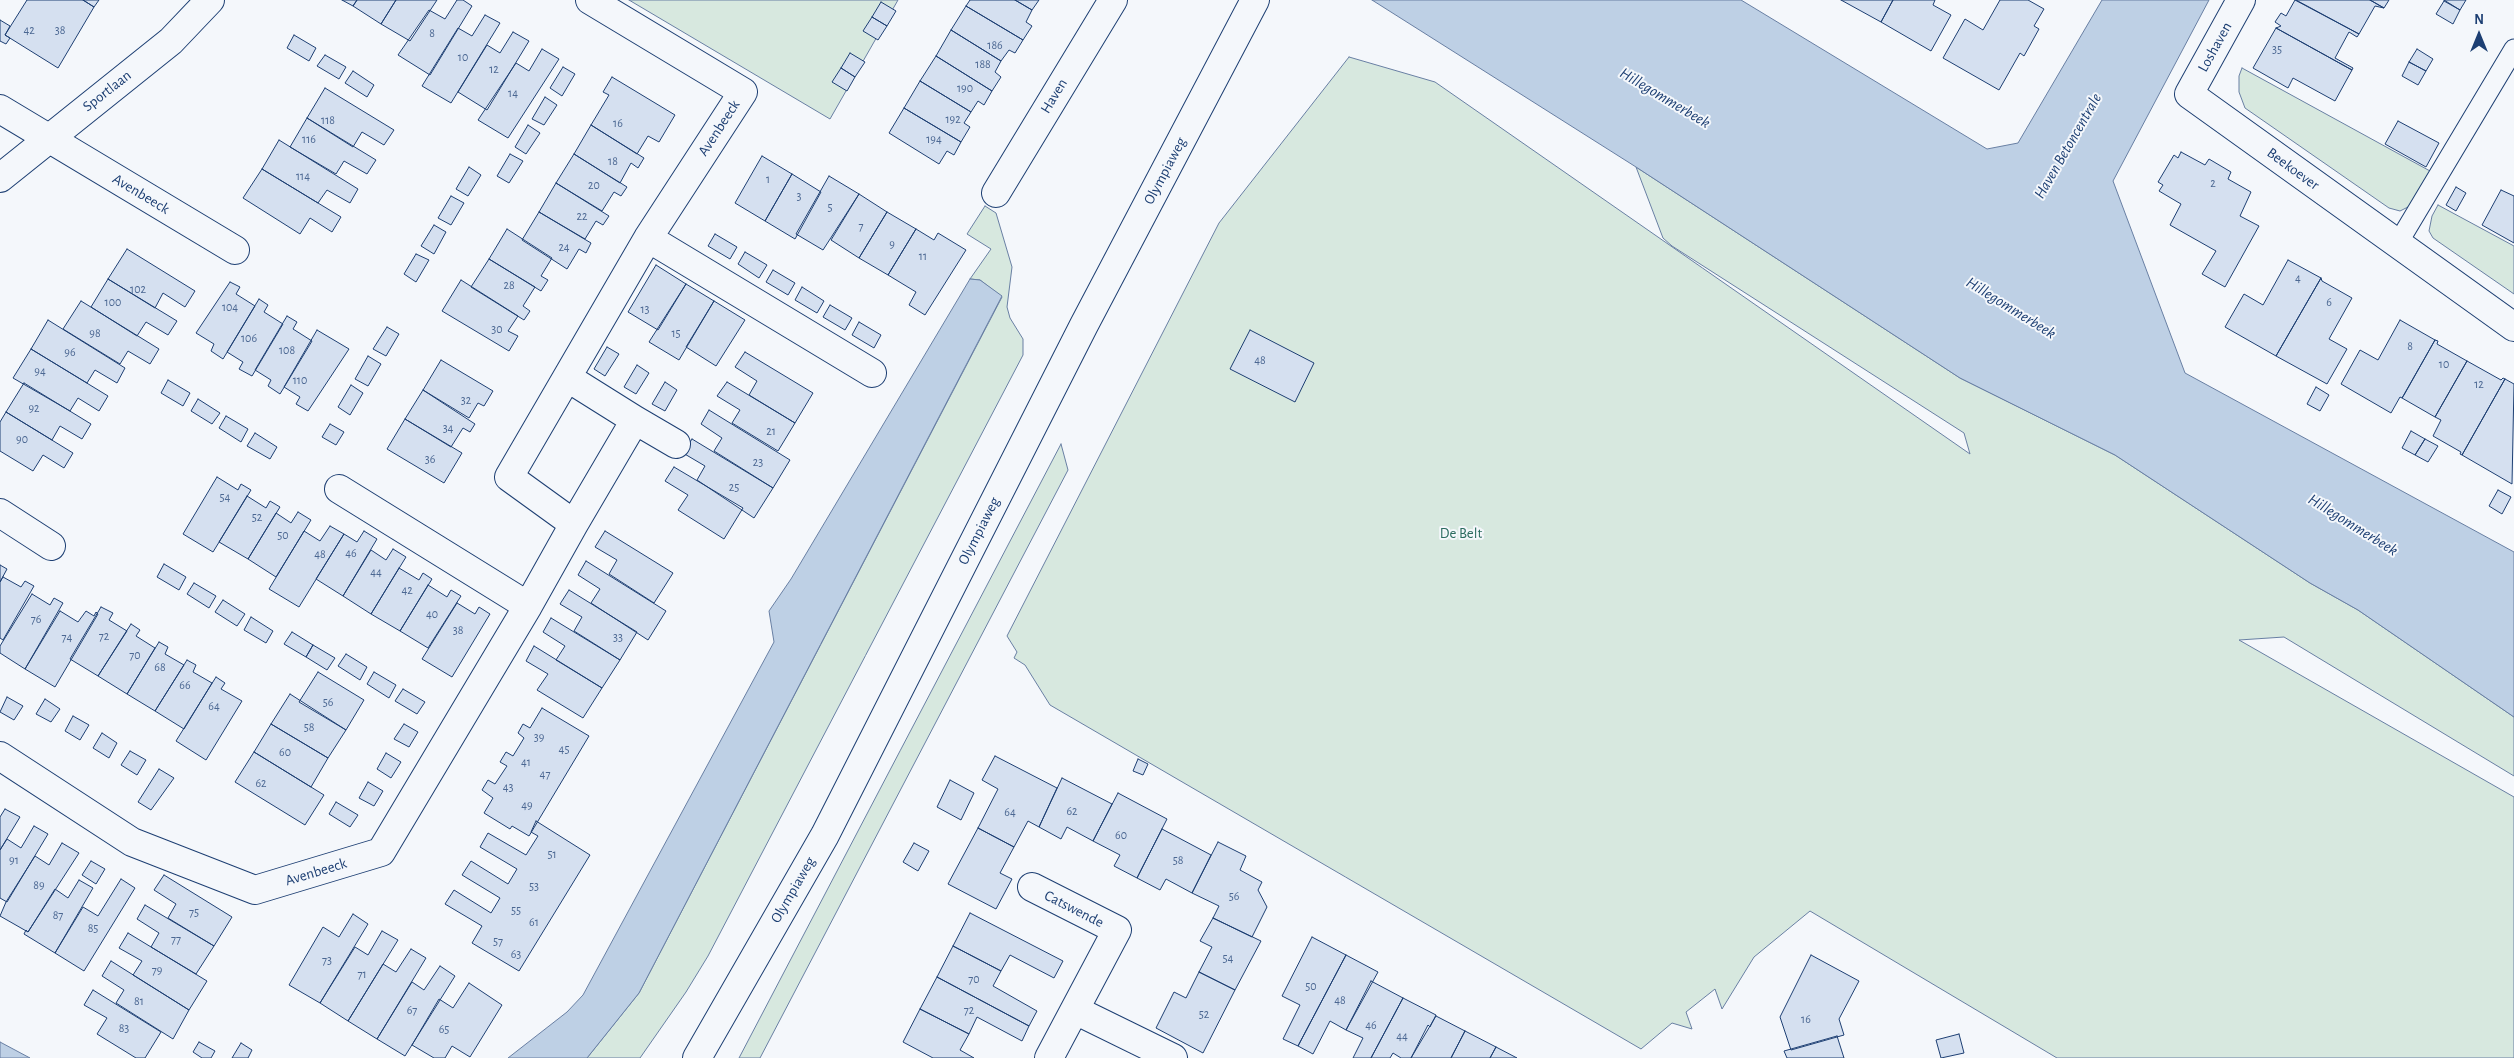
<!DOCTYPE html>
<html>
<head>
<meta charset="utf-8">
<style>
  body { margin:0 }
  #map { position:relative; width:2514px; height:1058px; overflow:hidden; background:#f4f7fb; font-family:"Alegreya Sans",sans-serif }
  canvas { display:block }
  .north { position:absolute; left:2454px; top:10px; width:50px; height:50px; -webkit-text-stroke:4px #f4f7fb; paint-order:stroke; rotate:0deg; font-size:14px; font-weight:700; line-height:20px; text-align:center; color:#1d3f73 }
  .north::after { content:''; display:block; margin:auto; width:18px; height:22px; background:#1d3f73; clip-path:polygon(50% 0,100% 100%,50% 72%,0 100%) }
</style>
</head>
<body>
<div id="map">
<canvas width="2514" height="1058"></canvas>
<div class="north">N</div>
</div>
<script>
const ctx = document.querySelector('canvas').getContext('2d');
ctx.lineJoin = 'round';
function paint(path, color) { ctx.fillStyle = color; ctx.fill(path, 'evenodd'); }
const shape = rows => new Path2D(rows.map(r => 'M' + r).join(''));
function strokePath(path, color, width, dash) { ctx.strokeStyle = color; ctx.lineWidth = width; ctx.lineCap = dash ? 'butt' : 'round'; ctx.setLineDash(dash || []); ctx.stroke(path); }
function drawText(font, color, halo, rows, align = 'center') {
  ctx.font = font + ' "Alegreya Sans",sans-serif'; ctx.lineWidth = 4; ctx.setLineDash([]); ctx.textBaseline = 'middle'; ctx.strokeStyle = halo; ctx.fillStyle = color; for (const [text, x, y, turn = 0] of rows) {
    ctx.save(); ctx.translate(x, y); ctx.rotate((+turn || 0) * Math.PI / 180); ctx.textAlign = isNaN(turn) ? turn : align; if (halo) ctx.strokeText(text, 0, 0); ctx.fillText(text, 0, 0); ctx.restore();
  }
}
const green = shape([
  [629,0,898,0,830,119,629,0],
  [1349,57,1435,82,1970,454,1964,433,1672,246,1663,238,1636,167,1960,378,2115,455,2310,583,2358,610,2514,717,2514,776,2284,637,2239,640,2514,797,2514,1058,2057,1058,1810,911,1754,957,1722,1009,1715,989,1686,1012,1692,1029,1672,1023,1641,1049,1050,705,1025,665,1014,658,1017,652,1007,636,1219,223,1349,57],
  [2242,68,2430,171,2410,206,2400,211,2389,208,2245,108,2239,92,2239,76,2242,68],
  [2438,205,2514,246,2514,294,2433,238,2429,231,2432,216,2438,205],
  [985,206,996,213,1012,267,1007,307,1010,318,1023,339,1023,355,708,956,686,992,640,1058,587,1058,639,993,1002,297,980,280,970,279,991,249,967,234,985,206],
  [1061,444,1068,470,760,1058,739,1058,1061,444]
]);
paint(green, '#d7e8df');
strokePath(green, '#687fa3', 1);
const water = shape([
  [1372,0,1741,0,1987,149,2018,143,2102,0,2209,0,2113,181,2185,373,2514,552,2514,717,2358,610,2310,583,2115,455,1960,378,1636,167,1372,0],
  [970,279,980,280,1002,296,639,993,587,1058,508,1058,567,1012,583,995,774,642,769,611,791,579,970,279],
  [0,1042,30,1058,0,1058,0,1042]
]);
paint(water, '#bed0e5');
strokePath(water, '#687fa3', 1);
const building = shape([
  [27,0,83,0,94,7,58,68,5,35,27,0],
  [83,0,99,0,94,7,83,0],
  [342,0,357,0,353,6,342,0],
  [357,0,396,0,381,24,353,6,357,0],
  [396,0,437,0,410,41,381,24,396,0],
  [457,0,463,0,472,6,430,75,398,55,429,10,445,19,457,0],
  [970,0,1015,0,1032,10,1026,22,1032,26,1023,40,966,6,970,0],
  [1015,0,1039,0,1032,10,1015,0],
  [1841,0,1893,0,1881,22,1841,0],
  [1893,0,1935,0,1933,5,1951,15,1931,51,1881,22,1893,0],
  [2000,0,2028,0,2044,9,2034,26,2039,29,2024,56,2020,53,1999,90,1943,58,1965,19,1983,30,2000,0],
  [2295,0,2359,34,2357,37,2349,32,2335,58,2353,68,2352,70,2276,28,2281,26,2275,22,2281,13,2286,16,2295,0],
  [2296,0,2370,0,2384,8,2375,6,2359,34,2296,0],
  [2370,0,2389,0,2384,8,2370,0],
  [2444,0,2466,0,2460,10,2444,0],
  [2444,1,2460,10,2453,24,2436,14,2444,1],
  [881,2,896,11,887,26,872,17,881,2],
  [966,6,1023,40,1015,53,1009,50,1001,61,951,30,966,6],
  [485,15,500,23,451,103,422,86,458,28,472,36,485,15],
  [872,17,887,26,878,40,863,31,872,17],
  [0,20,10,26,5,35,10,38,6,44,0,41,0,20],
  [2276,28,2352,70,2335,101,2293,78,2288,88,2253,68,2276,28],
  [951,30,1001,61,995,72,1001,77,992,91,936,56,951,30],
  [513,32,529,41,487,110,458,92,487,45,500,53,513,32],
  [294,35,316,48,309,61,287,48,294,35],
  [542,49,559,59,508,138,478,120,516,63,529,71,542,49],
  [2417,49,2433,59,2426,71,2409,62,2417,49],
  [850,53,865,62,855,77,841,68,850,53],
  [325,55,346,67,339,79,317,66,325,55],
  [936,56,992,91,984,105,978,101,971,112,920,81,936,56],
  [2409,62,2426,71,2418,85,2402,76,2409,62],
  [563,67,575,74,562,96,550,88,563,67],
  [841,68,855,77,847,91,832,82,841,68],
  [353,71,374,85,367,97,345,83,353,71],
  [612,77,675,115,659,142,648,136,637,154,591,125,609,95,603,92,612,77],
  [920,81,971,112,964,123,970,127,961,142,904,108,920,81],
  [325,88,394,130,384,145,362,132,353,147,307,118,325,88],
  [545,97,557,105,544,125,532,119,545,97],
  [904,108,961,142,954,155,947,151,939,164,889,133,904,108],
  [307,118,376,160,367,174,344,161,336,174,290,147,307,118],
  [2398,121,2439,143,2426,167,2385,144,2398,121],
  [528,125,540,133,526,154,515,147,528,125],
  [591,125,644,158,638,168,631,163,620,183,574,154,591,125],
  [279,140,358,189,350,203,327,190,318,203,262,169,279,140],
  [2181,152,2205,165,2209,159,2231,172,2228,179,2251,192,2240,216,2259,226,2225,287,2202,274,2216,251,2170,225,2181,204,2159,191,2163,185,2158,182,2174,155,2178,158,2181,152],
  [510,154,523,161,509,183,497,176,510,154],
  [574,154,627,187,621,196,614,192,602,211,556,183,574,154],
  [762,156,792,174,765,221,735,203,762,156],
  [469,167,481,175,468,196,456,189,469,167],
  [262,169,341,217,332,232,310,218,300,234,243,198,262,169],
  [792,174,821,192,795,239,765,221,792,174],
  [829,176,859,194,823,250,796,234,829,176],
  [556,183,609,216,603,225,596,221,585,239,539,212,556,183],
  [2456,187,2466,193,2456,211,2446,205,2456,187],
  [2501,190,2514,196,2514,243,2482,225,2501,190],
  [859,194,887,212,859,258,831,240,859,194],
  [451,196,464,203,451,225,438,218,451,196],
  [539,212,591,243,586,253,579,249,567,269,522,240,539,212],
  [887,212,916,229,888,275,859,258,887,212],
  [434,225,446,232,434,254,421,246,434,225],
  [507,229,552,258,541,276,548,280,541,291,489,259,507,229],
  [916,229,934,240,938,233,966,250,925,315,909,305,916,292,888,275,916,229],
  [715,234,737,247,730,259,708,246,715,234],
  [127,249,195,291,185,307,163,293,155,308,108,279,127,249],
  [745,252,767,265,759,278,738,264,745,252],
  [416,254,429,260,416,282,404,274,416,254],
  [489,259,535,287,523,306,530,311,524,320,471,287,489,259],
  [2288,260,2321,278,2276,356,2225,327,2244,294,2263,305,2288,260],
  [656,265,686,284,658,330,628,312,656,265],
  [773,270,795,283,788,295,766,282,773,270],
  [2321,278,2322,281,2352,298,2329,339,2347,349,2327,384,2276,356,2321,278],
  [108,279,177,321,168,335,146,322,137,336,91,307,108,279],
  [461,280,518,316,508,331,518,336,509,351,442,311,461,280],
  [230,282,240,287,236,294,255,306,223,359,211,351,214,344,196,333,230,282],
  [686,284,714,301,679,360,649,342,686,284],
  [802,287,824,301,817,313,795,300,802,287],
  [259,299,268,305,264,312,283,324,252,376,239,369,243,362,227,352,259,299],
  [81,301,159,349,150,364,128,351,120,364,63,329,81,301],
  [714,301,745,320,716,366,686,347,714,301],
  [830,305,852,318,845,330,823,317,830,305],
  [287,316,297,322,293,329,312,341,280,394,268,386,271,380,255,370,287,316],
  [48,320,125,368,117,383,95,370,87,383,31,349,48,320],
  [2400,320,2435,340,2404,395,2402,398,2400,397,2391,413,2341,384,2360,350,2378,360,2400,320],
  [859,322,881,335,874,348,852,335,859,322],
  [387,327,399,334,386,356,373,349,387,327],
  [317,330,349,349,308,411,296,404,300,397,284,387,317,330],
  [1250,330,1314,363,1295,402,1230,369,1250,330],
  [2435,340,2438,341,2437,344,2467,361,2435,417,2402,398,2435,340],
  [607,347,619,354,605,376,594,369,607,347],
  [31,349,108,396,99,411,78,398,70,411,13,378,31,349],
  [745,352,813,393,795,423,749,395,757,381,735,367,745,352],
  [368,356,381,364,368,386,355,379,368,356],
  [441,360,493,391,484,406,478,403,469,418,423,390,441,360],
  [2467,361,2501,380,2503,378,2505,379,2462,455,2460,454,2461,452,2433,436,2441,420,2435,417,2467,361],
  [637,365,649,373,636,394,624,387,637,365],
  [2505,379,2514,384,2512,484,2462,455,2505,379],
  [168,380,190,393,183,406,161,393,168,380],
  [665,382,677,390,665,411,652,404,665,382],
  [727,382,795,423,778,451,732,423,740,410,717,396,727,382],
  [24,383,91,424,82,439,60,426,52,440,6,412,24,383],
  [351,385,363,393,350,415,338,407,351,385],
  [2316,387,2329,395,2320,411,2307,404,2316,387],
  [423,390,475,424,470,432,463,428,451,447,405,419,423,390],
  [198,399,220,413,212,424,191,411,198,399],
  [709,410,790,460,773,488,714,451,722,438,701,424,709,410],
  [6,412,73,453,64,468,43,455,33,471,0,451,0,422,6,412],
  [226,416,248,429,241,442,219,428,226,416],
  [405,419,462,453,444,483,387,449,405,419],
  [330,424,344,432,336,445,322,437,330,424],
  [2411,431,2425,439,2415,455,2402,448,2411,431],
  [255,433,277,447,270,459,247,446,255,433],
  [692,439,773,488,754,518,697,480,705,466,683,453,692,439],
  [2425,439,2438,446,2428,462,2415,455,2425,439],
  [674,467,743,508,724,539,678,510,688,495,665,481,674,467],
  [217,477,238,490,241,484,251,490,213,552,183,534,217,477],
  [2498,490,2511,497,2502,514,2489,506,2498,490],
  [247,496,266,508,270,501,280,507,248,559,219,542,247,496],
  [298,512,311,520,276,577,248,559,276,513,291,523,298,512],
  [330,526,344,534,299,607,269,589,304,531,320,541,330,526],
  [364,531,377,539,343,596,316,579,344,534,357,542,364,531],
  [605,531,673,573,654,603,609,574,617,560,595,547,605,531],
  [393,549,406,557,371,614,343,596,371,550,386,560,393,549],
  [586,561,666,611,648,640,591,603,600,589,578,575,586,561],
  [164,564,186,577,179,590,157,577,164,564],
  [0,565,7,569,0,582,0,565],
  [399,568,419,580,423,573,432,579,400,631,371,614,399,568],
  [3,577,21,587,25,581,34,586,3,640,0,638,0,582,3,577],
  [194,583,216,596,209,608,187,594,194,583],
  [428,585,447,597,451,590,461,596,428,648,400,631,428,585],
  [569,590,637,632,620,660,574,631,582,617,560,604,569,590],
  [32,594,50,605,54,598,63,603,25,669,0,653,0,646,32,594],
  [223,600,245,614,237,626,215,612,223,600],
  [457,603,475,614,479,607,490,614,452,677,422,659,457,603],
  [101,607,113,613,109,620,127,631,98,676,70,659,101,607],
  [60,611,78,622,86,611,94,616,96,612,98,614,55,687,25,669,60,611],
  [251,617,273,631,266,643,244,630,251,617],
  [551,618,620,660,602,688,556,660,565,646,543,632,551,618],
  [131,624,140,630,136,636,155,648,127,694,98,676,131,624],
  [292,632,313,645,306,657,284,644,292,632],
  [159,642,168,647,165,654,184,665,155,711,127,694,159,642],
  [313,645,335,658,327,670,306,657,313,645],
  [534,646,602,688,583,718,537,690,548,674,526,661,534,646],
  [346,654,367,667,360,680,338,666,346,654],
  [187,660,196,665,193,672,212,683,184,729,155,711,187,660],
  [318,672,364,700,346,730,299,702,318,672],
  [374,672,396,685,389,698,367,684,374,672],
  [216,677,225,683,221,689,242,701,206,760,176,741,216,677],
  [403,689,425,702,417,714,395,701,403,689],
  [290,694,346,730,328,758,271,724,290,694],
  [7,697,23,706,14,720,0,712,7,697],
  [45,699,60,709,51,722,36,714,45,699],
  [542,708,589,736,529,836,512,826,510,829,484,813,493,798,482,790,488,780,495,784,507,766,500,762,506,752,513,756,524,738,518,733,523,724,530,728,542,708],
  [73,716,89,725,80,740,65,731,73,716],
  [271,724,328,758,311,787,254,752,271,724],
  [404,724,418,732,409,747,394,739,404,724],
  [102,733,117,743,109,758,93,748,102,733],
  [130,751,146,760,137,775,121,765,130,751],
  [254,752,324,795,305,825,235,782,254,752],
  [386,753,401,762,391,778,377,769,386,753],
  [995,756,1057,788,1039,827,1028,821,1014,847,978,828,998,789,982,780,995,756],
  [1138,759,1148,764,1143,775,1133,771,1138,759],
  [159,769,174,778,151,810,138,802,159,769],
  [1062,778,1112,804,1093,841,1067,827,1061,839,1039,827,1062,778],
  [950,780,974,793,961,820,937,807,950,780],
  [368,782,383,791,374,806,359,798,368,782],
  [1118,793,1167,819,1137,878,1114,866,1120,855,1093,841,1118,793],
  [336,802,358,815,350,827,329,814,336,802],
  [5,809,20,817,0,850,0,817,5,809],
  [536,821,590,855,519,971,472,943,482,926,445,904,454,890,491,913,500,898,462,875,471,861,508,884,517,869,480,847,488,833,526,855,538,836,531,832,536,821],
  [34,826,48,834,7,902,0,898,0,850,7,839,21,848,34,826],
  [978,828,1014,847,1000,873,1012,879,996,909,948,884,978,828],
  [1162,829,1211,855,1192,893,1166,879,1160,890,1137,878,1162,829],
  [1218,842,1246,856,1240,870,1262,882,1258,890,1267,907,1252,937,1213,918,1219,906,1192,893,1218,842],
  [62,843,79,853,28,932,0,916,6,902,35,856,49,865,62,843],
  [914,843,929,851,918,871,903,862,914,843],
  [91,861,105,869,96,884,82,875,91,861],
  [164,875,232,917,214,946,168,918,176,904,154,890,164,875],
  [121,879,135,888,84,971,55,953,83,907,98,916,121,879],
  [79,880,93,888,55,953,24,934,26,930,28,932,55,889,68,898,79,880],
  [145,905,214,946,196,974,151,947,159,933,137,919,145,905],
  [970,913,1063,961,1054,978,1010,955,1001,971,953,946,970,913],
  [353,914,368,924,320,1003,289,985,323,927,339,937,353,914],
  [1213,918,1261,941,1235,990,1199,972,1212,947,1200,941,1213,918],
  [382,931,398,940,348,1021,320,1003,355,947,368,955,382,931],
  [128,933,207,981,189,1010,133,975,142,961,119,948,128,933],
  [1312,937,1346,955,1298,1046,1283,1039,1300,1005,1282,996,1312,937],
  [953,946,1001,971,993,986,1037,1011,1029,1026,937,977,953,946],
  [411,949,426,958,377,1039,348,1021,383,964,396,972,411,949],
  [1346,955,1378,972,1346,1030,1330,1021,1313,1054,1298,1046,1346,955],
  [1811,955,1859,981,1839,1019,1844,1035,1791,1050,1780,1017,1811,955],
  [111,961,189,1010,173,1039,116,1003,124,990,102,976,111,961],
  [440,966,455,976,405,1056,377,1039,412,982,424,990,440,966],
  [1199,972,1235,990,1203,1053,1156,1028,1174,992,1186,998,1199,972],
  [937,977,1029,1026,1022,1041,977,1017,969,1034,920,1009,937,977],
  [1371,981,1403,998,1371,1058,1353,1058,1363,1038,1346,1030,1371,981],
  [469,983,502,1005,470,1057,452,1046,445,1058,434,1058,412,1045,439,999,453,1008,469,983],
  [93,990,161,1032,145,1058,136,1058,97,1034,107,1018,84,1005,93,990],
  [1403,998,1436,1015,1430,1027,1428,1025,1411,1058,1401,1058,1393,1053,1390,1058,1371,1058,1403,998],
  [920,1009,969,1034,960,1050,974,1058,933,1058,903,1042,920,1009],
  [1436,1016,1465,1031,1451,1058,1411,1058,1436,1016],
  [1465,1031,1496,1047,1490,1058,1451,1058,1465,1031],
  [1959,1034,1964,1053,1941,1058,1936,1040,1959,1034],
  [1837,1036,1844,1058,1787,1058,1784,1051,1837,1036],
  [199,1042,215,1051,211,1058,202,1058,193,1052,199,1042],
  [241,1043,252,1050,248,1058,232,1058,241,1043],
  [1496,1047,1517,1058,1490,1058,1496,1047]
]);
paint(building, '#d5e0f0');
strokePath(building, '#1d3f73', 1);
const lane = shape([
  [2398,243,2514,49]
]);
const street = shape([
  [2241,0,2189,94,2514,327],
  [0,109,235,250],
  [0,178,171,41,210,0],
  [996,193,1113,0],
  [648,238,872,373],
  [568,378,635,420,574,524],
  [635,420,676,444],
  [339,489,528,606],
  [0,513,51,546],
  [0,756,132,842,255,890,381,852,528,606,574,524,509,477,648,238,743,92,590,0],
  [1032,887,1117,930,1049,1058],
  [1075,1010,1173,1058]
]);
const secondary = shape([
  [697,1058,825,835,1084,325,1255,0]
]);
strokePath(lane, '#1d3f73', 21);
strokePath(street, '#1d3f73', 30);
strokePath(secondary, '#1d3f73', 30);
strokePath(lane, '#f4f7fb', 19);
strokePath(street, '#f4f7fb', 28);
strokePath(secondary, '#f4f7fb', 28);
drawText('12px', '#4b6792', null, [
  ["42",29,30],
  ["38",60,30],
  ["8",432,33],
  ["186",995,45],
  ["35",2277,49],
  ["10",463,57],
  ["188",983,64],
  ["12",494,69],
  ["190",965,88],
  ["14",513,93],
  ["192",953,119],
  ["118",328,120],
  ["16",618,123],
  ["116",309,139],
  ["194",934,139],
  ["18",613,161],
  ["114",303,176],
  ["1",768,179],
  ["2",2213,183],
  ["20",594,185],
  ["3",799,196],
  ["5",830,207],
  ["22",582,216],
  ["7",861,226],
  ["9",892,244],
  ["24",564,247],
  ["11",923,256],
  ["4",2298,278],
  ["28",509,285],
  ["102",138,289],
  ["100",113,302],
  ["6",2329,302],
  ["104",230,307],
  ["13",645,309],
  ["30",497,329],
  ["98",95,333],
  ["15",676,333],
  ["106",249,338],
  ["8",2410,346],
  ["108",287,350],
  ["96",70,352],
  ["48",1260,360],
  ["10",2444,364],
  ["94",40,371],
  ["110",300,380],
  ["12",2479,384],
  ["32",466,400],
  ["92",34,408],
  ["34",448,428],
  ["21",771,431],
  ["90",22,439],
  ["36",430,459],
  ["23",758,462],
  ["25",734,487],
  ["54",225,497],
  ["52",257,517],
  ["50",283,535],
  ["46",351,553],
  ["48",320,554],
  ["44",376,572],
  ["42",407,590],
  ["40",432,614],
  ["76",36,619],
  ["38",458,630],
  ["72",104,636],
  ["74",67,637],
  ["33",618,637],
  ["70",135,655],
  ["68",160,667],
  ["66",185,685],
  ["56",328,702],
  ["64",214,706],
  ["58",309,727],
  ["39",539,737],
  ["45",564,749],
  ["60",285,752],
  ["41",526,762],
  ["47",545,774],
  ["62",261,783],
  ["43",508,787],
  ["49",527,805],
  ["62",1072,811],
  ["64",1010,812],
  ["60",1121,835],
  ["51",552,854],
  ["91",14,860],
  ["58",1178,860],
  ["89",39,885],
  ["53",534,886],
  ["56",1234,896],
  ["55",516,910],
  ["75",194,912],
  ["87",58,915],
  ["61",534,922],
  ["85",93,928],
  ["77",176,939],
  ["57",498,941],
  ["63",516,954],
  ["54",1228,958],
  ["73",327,960],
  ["79",157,970],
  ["71",362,974],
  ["70",974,979],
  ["50",1311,986],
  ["48",1340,1000],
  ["81",139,1001],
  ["67",412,1010],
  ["72",969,1010],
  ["52",1204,1014],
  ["16",1806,1019],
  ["46",1371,1025],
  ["83",124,1028],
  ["65",444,1029],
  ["44",1402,1036]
]);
drawText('15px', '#1d3f73', '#f4f7fb', [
  ["Loshaven",2215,47,-61],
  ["Sportlaan",107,91,-38],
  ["Haven",1054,96,-59],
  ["Avenbeeck",719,128,-57],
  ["Beekoever",2293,169,36],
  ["Olympiaweg",1165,171,-62],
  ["Avenbeeck",141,194,31],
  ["Olympiaweg",979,531,-63],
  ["Avenbeeck",316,872,-17],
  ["Olympiaweg",793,890,-60],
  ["Catswende",1074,909,27]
]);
drawText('15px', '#2c6c60', '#f4f7fb', [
  ["De Belt",1461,533]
]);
drawText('italic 16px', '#1d3f73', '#f4f7fb', [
  ["Hillegommerbeek",1665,98,31],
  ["Haven Betoncentrale",2068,146,-60],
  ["Hillegommerbeek",2011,308,32],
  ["Hillegommerbeek",2353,525,32]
]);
</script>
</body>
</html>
